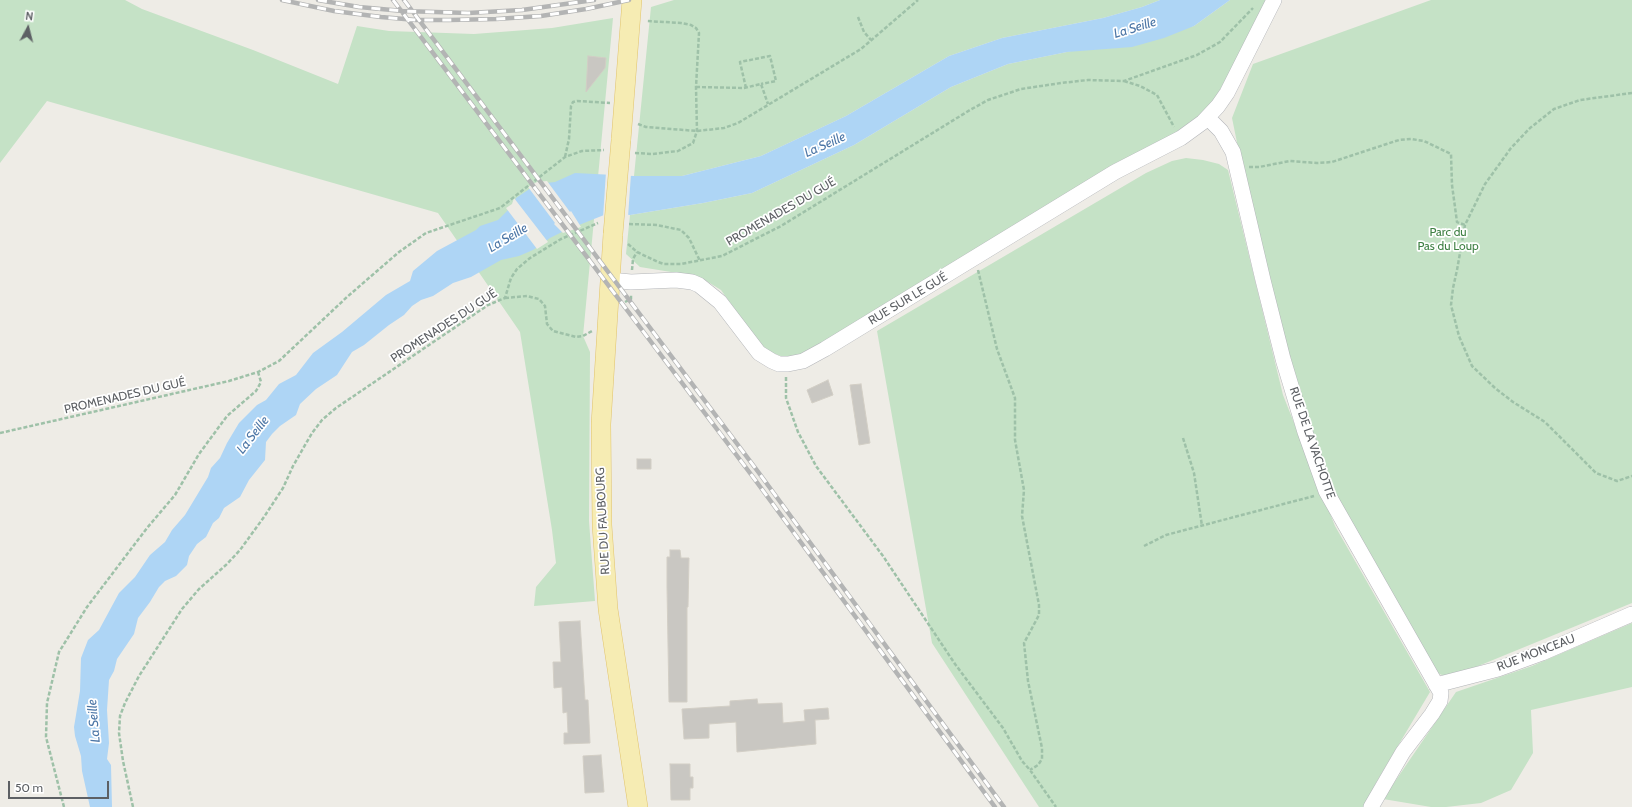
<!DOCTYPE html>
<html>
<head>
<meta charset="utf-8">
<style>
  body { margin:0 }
  #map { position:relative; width:1632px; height:807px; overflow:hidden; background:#eeece6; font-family:Cabin,sans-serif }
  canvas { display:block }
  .north { position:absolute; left:8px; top:8px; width:40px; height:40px; -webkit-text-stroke:3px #fff; paint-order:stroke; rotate:7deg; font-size:11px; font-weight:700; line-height:16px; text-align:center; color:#5d6064 }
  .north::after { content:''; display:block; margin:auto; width:14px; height:18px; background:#5d6064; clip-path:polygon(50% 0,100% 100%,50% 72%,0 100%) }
  .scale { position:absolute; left:8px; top:781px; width:101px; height:18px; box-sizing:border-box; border:2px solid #5d6064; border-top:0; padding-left:5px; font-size:12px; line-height:14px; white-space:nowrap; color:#5d6064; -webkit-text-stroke:3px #fff; paint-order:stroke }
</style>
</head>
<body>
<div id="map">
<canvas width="1632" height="807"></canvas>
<div class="north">N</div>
<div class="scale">50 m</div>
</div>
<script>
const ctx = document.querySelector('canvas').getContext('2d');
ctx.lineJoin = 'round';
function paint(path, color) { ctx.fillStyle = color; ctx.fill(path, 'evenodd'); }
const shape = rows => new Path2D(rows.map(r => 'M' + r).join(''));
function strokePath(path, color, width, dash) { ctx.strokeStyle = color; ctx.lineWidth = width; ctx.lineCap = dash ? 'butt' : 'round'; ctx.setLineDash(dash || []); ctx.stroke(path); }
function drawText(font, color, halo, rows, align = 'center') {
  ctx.font = font + ' Cabin,sans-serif'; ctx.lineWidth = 3.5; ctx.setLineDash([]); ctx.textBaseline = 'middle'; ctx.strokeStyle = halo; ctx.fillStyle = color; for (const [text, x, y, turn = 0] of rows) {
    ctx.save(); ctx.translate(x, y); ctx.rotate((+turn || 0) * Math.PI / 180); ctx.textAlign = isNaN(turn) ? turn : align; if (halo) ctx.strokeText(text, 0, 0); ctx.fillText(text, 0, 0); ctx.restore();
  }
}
paint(shape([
  [0,0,125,0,142,9,253,50,338,84,357,26,389,31,474,34,552,28,613,18,583,336,590,352,589,521,595,601,534,606,536,587,556,563,552,530,520,332,438,213,47,101,0,163],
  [674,0,1160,0,1142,7,1103,18,1002,38,949,56,846,116,761,156,682,176,634,176,651,7],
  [1230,0,1268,0,1239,57,1210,107,1186,128,801,355,783,357,763,349,721,290,708,282,696,276,640,267,626,254,630,215,703,203,752,193,854,145,951,87,1008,64,1194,26],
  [1431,0,1632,0,1632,603,1449,678,1435,672,1334,493,1312,432,1284,337,1251,211,1232,118,1253,64],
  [1186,158,1203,160,1219,164,1228,170,1283,395,1335,526,1430,692,1377,781,1364,807,1039,807,932,643,877,331,1146,173,1172,161],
  [1632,623,1632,687,1531,710,1533,753,1511,790,1481,803,1446,807,1431,807,1383,799,1456,692,1532,666]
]), '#c5e2c6');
paint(shape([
  [1160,0,1230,0,1194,26,1164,38,1132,47,1067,52,1008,64,951,87,854,145,752,193,703,203,630,215,609,213,564,231,550,238,533,250,519,256,501,260,471,277,453,283,433,296,421,300,412,306,404,315,389,325,364,345,352,352,337,375,316,389,300,404,296,415,280,426,272,434,266,442,265,460,249,480,240,497,224,508,219,518,213,523,206,537,197,544,189,556,187,565,176,576,165,581,159,587,150,602,138,618,134,634,117,659,114,671,109,680,107,710,109,743,107,759,111,765,112,807,90,807,82,771,81,756,75,736,74,727,80,691,81,658,88,640,99,630,119,593,135,577,150,555,165,542,172,530,185,515,208,477,211,468,220,458,227,443,239,423,257,405,266,400,279,384,296,375,313,353,342,332,386,295,410,281,413,271,437,251,476,230,480,226,498,220,513,205,516,198,537,184,555,182,575,173,634,176,682,176,761,156,846,116,949,56,1002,38,1103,18,1142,7]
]), '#aed5f5');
paint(shape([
  [606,172,631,174,628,217,610,215,603,218],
  [547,181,570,212,571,211,581,227,563,233,554,224,555,223,528,187,537,182],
  [514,198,548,242,537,249,506,208,512,204]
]), '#eeece6');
const building = shape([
  [588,56,606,58,605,68,586,92,588,56],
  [828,380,833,395,812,403,807,390,828,380],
  [861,384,870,443,859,445,850,385,861,384],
  [637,459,651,459,651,469,637,469,637,459],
  [670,550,680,550,681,558,689,558,688,607,687,607,687,702,669,702,667,587,667,557,670,557,670,550],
  [580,621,585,700,588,700,590,743,564,744,564,733,568,733,567,712,563,713,562,687,554,688,553,662,561,662,559,622,580,621],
  [757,699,758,704,782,703,783,723,805,721,804,710,828,708,829,719,815,720,816,744,737,752,736,722,709,724,709,738,684,739,682,709,730,706,730,701,757,699],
  [601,755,604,792,585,793,583,756,601,755],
  [670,764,690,764,690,777,693,777,693,788,690,788,690,800,671,800,670,764]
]);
paint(building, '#c9c7c2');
strokePath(building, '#d2cec5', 1);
const minor = shape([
  [1208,118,1221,131,1233,152,1263,280,1283,359,1305,432,1326,491,1441,693,1440,701,1432,714,1403,752,1371,807],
  [610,280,631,282,676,280,692,282,699,285,720,302,759,353,772,361,779,364,788,364,803,361,825,349,1115,172,1181,138,1203,122,1218,106,1227,93,1274,0],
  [1436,685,1498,669,1542,653,1632,614]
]);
const major = shape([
  [621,140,632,0],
  [613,234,601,424,602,525,608,609,638,807]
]);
strokePath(minor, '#b3b5b9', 16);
strokePath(major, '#e1c36b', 20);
strokePath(shape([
  [858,17,864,32,871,40],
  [1124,81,1140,86,1157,95,1174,127],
  [696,87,744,88,761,84,768,104],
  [746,88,740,62,770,56,776,81,761,84],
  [1632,93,1580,100,1554,109,1530,128,1511,148,1485,184,1465,225,1457,270,1453,288,1451,305,1459,336,1472,366,1495,388,1513,402,1545,422,1596,473,1617,481,1632,476],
  [638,124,646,127,697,131,724,128,738,123,861,49,918,0],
  [635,153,652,154,678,151,693,143,697,131,696,87,699,33,696,28,691,25,681,23,647,21],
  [565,157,569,139,571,106,573,102,577,101,610,103],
  [1249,167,1259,167,1290,161,1317,163,1332,162,1399,140,1411,139,1424,141,1451,154,1452,185,1457,222,1465,225],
  [629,224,657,225,681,230,689,238,700,261],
  [628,244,637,252,658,262,664,264,681,264,722,256,781,226,970,110,988,100,1021,89,1061,83,1088,80,1124,81,1197,55,1220,42,1253,8],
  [632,270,633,259,637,252],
  [978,270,997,349,1015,398,1015,440,1024,490,1022,516,1039,605,1039,615,1024,643,1028,681,1042,748,1042,759,1038,765,1030,770],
  [505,298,527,296,539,299,545,306,547,324,553,331,576,337,583,336,592,331],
  [625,302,631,299,631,295],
  [786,377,786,398,798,432,816,466,883,556,955,664,1003,728,1022,761,1030,770,1056,807],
  [0,433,229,381,258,372,279,361,347,297,399,252,426,233,500,208,565,157,582,151,604,150],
  [1183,438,1194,473,1202,526],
  [1144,546,1166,535,1314,496],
  [64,807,46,737,47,703,59,652,87,607,147,528,175,495,199,454,227,416,256,391,261,382,258,372],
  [133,807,123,761,119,733,120,716,125,703,139,676,182,609,199,589,227,564,240,550,264,517,283,488,293,466,312,433,322,420,336,408,488,305,505,298,511,278,517,269,530,258,561,239,598,223]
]), '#9ec1a8', 2.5, [4, 2]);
strokePath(minor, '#fff', 15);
strokePath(major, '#f6ecb3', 19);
const rail = shape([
  [282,0,334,11,381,17,416,20,449,20,496,19,541,16,586,9,629,0],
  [318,0,359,7,403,11,468,13,522,10,594,0],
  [393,0,753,477,995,807],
  [404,0,759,473,1004,807]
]);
strokePath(rail, '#b3b4b4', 4.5);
strokePath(rail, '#fff', 3, [9]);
const majorBridge = shape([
  [613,234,621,140]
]);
strokePath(majorBridge, '#e1c36b', 20, []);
strokePath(majorBridge, '#f6ecb3', 19);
drawText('12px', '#5d6064', '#fff', [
  ["PROMENADES DU GUÉ",781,212,-30],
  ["RUE SUR LE GUÉ",908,299,-31],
  ["PROMENADES DU GUÉ",444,326,-33],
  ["PROMENADES DU GUÉ",125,396,-13],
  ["RUE DE LA VACHOTTE",1312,443,71],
  ["RUE DU FAUBOURG",603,521,-93],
  ["RUE MONCEAU",1536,653,-21]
]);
drawText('12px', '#3f8144', '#fff', [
  ["Parc du",1448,232],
  ["Pas du Loup",1448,246]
]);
drawText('italic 13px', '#4c76a6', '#fff', [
  ["La Seille",1135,28,-17],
  ["La Seille",825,145,-24],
  ["La Seille",508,238,-31],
  ["La Seille",253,435,-52],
  ["La Seille",94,721,-95]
]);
</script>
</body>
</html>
